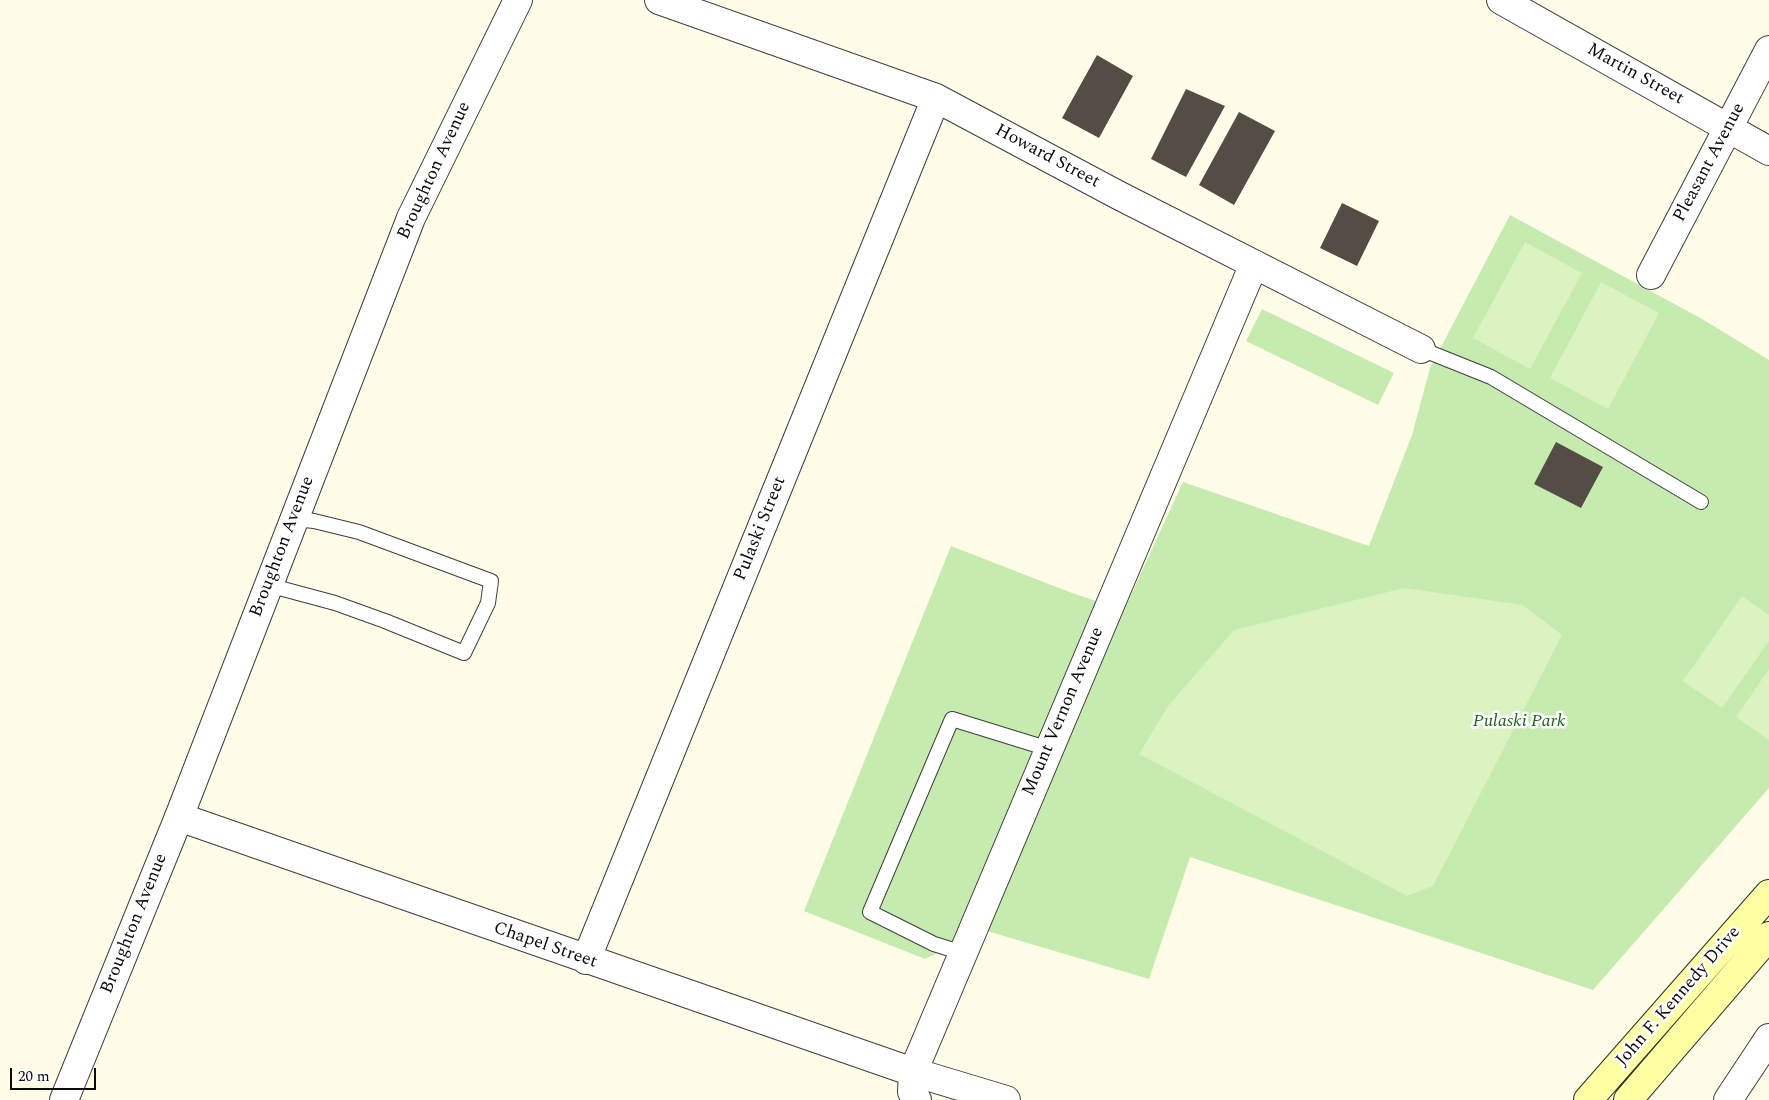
<!DOCTYPE html>
<html>
<head>
<meta charset="utf-8">
<style>
  body { margin:0 }
  #map { position:relative; width:1769px; height:1100px; overflow:hidden; background:#fffde7; font-family:Spectral,serif }
  canvas { display:block }
  .scale { position:absolute; left:10px; top:1068px; width:86px; height:22px; box-sizing:border-box; border:2px solid #0a0a0a; border-top:0; padding-left:6px; font-size:15px; line-height:18px; white-space:nowrap; color:#0a0a0a; -webkit-text-stroke:4px #fff; paint-order:stroke }
</style>
</head>
<body>
<div id="map">
<canvas width="1769" height="1100"></canvas>
<div class="scale">20 m</div>
</div>
<script>
const ctx = document.querySelector('canvas').getContext('2d');
ctx.lineJoin = 'round';
function paint(path, color) { ctx.fillStyle = color; ctx.fill(path, 'evenodd'); }
const shape = rows => new Path2D(rows.map(r => 'M' + r).join(''));
function strokePath(path, color, width, dash) { ctx.strokeStyle = color; ctx.lineWidth = width; ctx.lineCap = dash ? 'butt' : 'round'; ctx.setLineDash(dash || []); ctx.stroke(path); }
function drawText(font, color, halo, rows, align = 'center') {
  ctx.font = font + ' Spectral,serif'; ctx.lineWidth = 5; ctx.setLineDash([]); ctx.textBaseline = 'middle'; ctx.strokeStyle = halo; ctx.fillStyle = color; for (const [text, x, y, turn = 0] of rows) {
    ctx.save(); ctx.translate(x, y); ctx.rotate((+turn || 0) * Math.PI / 180); ctx.textAlign = isNaN(turn) ? turn : align; if (halo) ctx.strokeText(text, 0, 0); ctx.fillText(text, 0, 0); ctx.restore();
  }
}
paint(shape([
  [1510,215,1704,320,1769,360,1769,788,1593,990,1190,857,1149,979,984,930,925,959,804,911,951,546,1072,593,1124,610,1183,482,1369,546,1412,435,1430,368],
  [1262,309,1394,373,1378,405,1246,341]
]), '#c6ebaf');
paint(shape([
  [1525,242,1582,273,1530,369,1473,338],
  [1601,282,1659,313,1608,409,1550,378],
  [1404,588,1523,605,1562,635,1433,886,1407,896,1139,754,1168,706,1234,630],
  [1742,596,1769,615,1769,641,1722,708,1683,681],
  [1769,669,1769,740,1736,717]
]), '#dbf2c1');
paint(shape([
  [1097,55,1133,76,1099,138,1062,118],
  [1186,89,1225,106,1186,177,1151,159],
  [1239,112,1275,131,1234,205,1199,185],
  [1342,203,1379,221,1357,266,1320,248],
  [1556,442,1603,467,1581,508,1534,484]
]), '#534d46');
const service = shape([
  [1421,349,1491,377,1701,502],
  [268,585,335,603,385,621,464,653,488,603,491,581,359,532,314,521,295,519],
  [963,953,934,944,870,912,952,719,1049,749]
]);
const minor = shape([
  [659,0,936,98,1118,195,1421,349],
  [1501,0,1769,151],
  [1651,275,1769,50],
  [179,817,913,1072,1006,1100],
  [586,960,936,98],
  [917,1100,912,1092,913,1072,1254,264]
]);
const tertiary = shape([
  [64,1100,179,817,411,218,518,0],
  [1728,1100,1769,1038]
]);
const secondary = shape([
  [1588,1100,1769,894],
  [1628,1100,1769,936]
]);
strokePath(service, '#3d3d3d', 16);
strokePath(minor, '#3d3d3d', 30);
strokePath(tertiary, '#3d3d3d', 30);
strokePath(secondary, '#2c2c2c', 30);
strokePath(service, '#fff', 14);
strokePath(minor, '#fff', 28);
strokePath(tertiary, '#fff', 28);
strokePath(secondary, '#fdffa2', 28);
drawText('18px', '#0a0a0a', '#fff', [
  ["Martin Street",1635,75,29],
  ["Howard Street",1047,157,28],
  ["Pleasant Avenue",1710,163,-62],
  ["Broughton Avenue",435,171,-65],
  ["Pulaski Street",761,529,-68],
  ["Broughton Avenue",283,547,-69],
  ["Mount Vernon Avenue",1064,712,-67],
  ["Broughton Avenue",135,924,-68],
  ["Chapel Street",545,946,19],
  ["John F. Kennedy Drive",1679,997,-49]
]);
drawText('italic 18px', '#1d6517', '#fff', [
  ["Pulaski Park",1519,722]
]);
</script>
</body>
</html>
